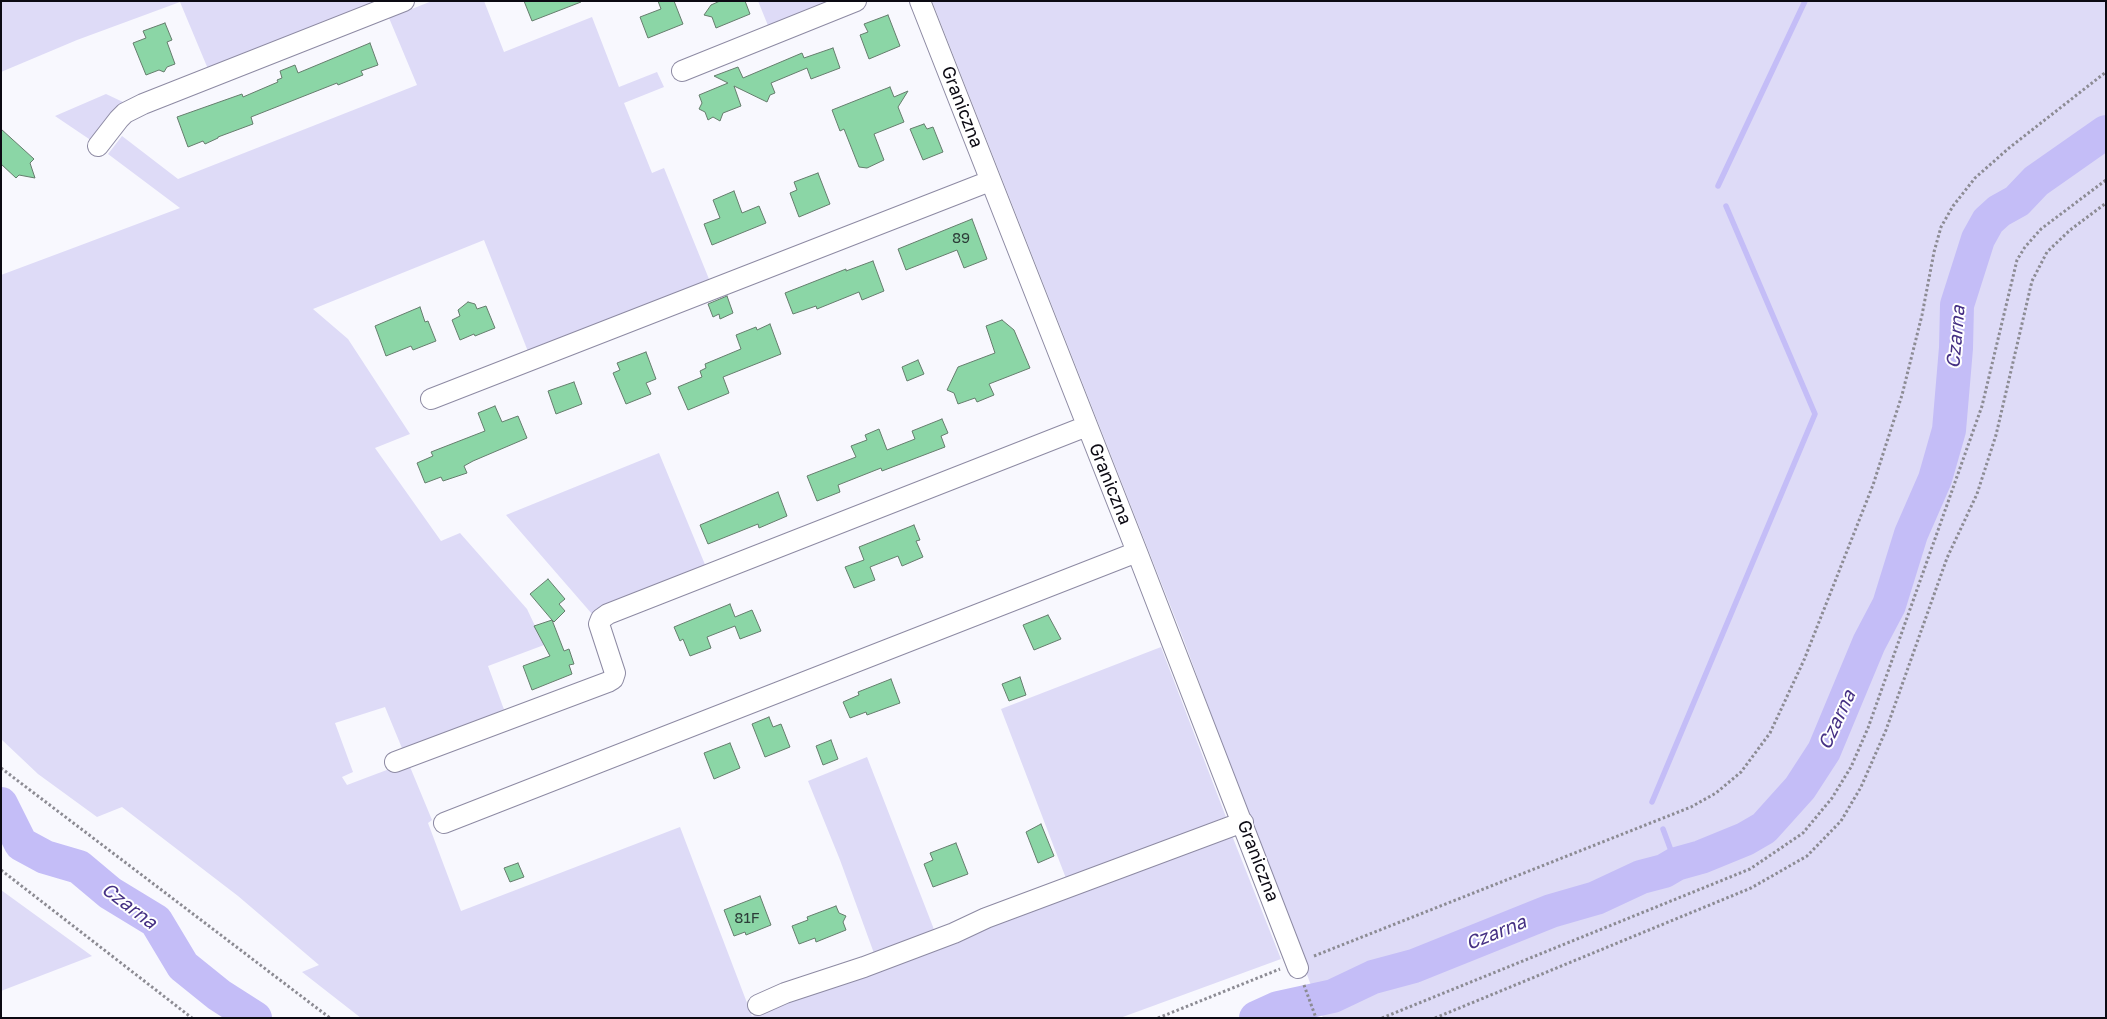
<!DOCTYPE html>
<html>
<head>
<meta charset="utf-8">
<style>
  body { margin:0 }
  #map { position:relative; width:2107px; height:1019px; overflow:hidden; background:#f8f8fe; font-family:"Golos Text",sans-serif }
  canvas { display:block }
  .frame { position:absolute; inset:0; border:2px solid #0c0a13; pointer-events:none }
</style>
</head>
<body>
<div id="map">
<canvas width="2107" height="1019"></canvas>
<div class="frame"></div>
</div>
<script>
const ctx = document.querySelector('canvas').getContext('2d');
ctx.lineJoin = 'round';
function paint(path, color) { ctx.fillStyle = color; ctx.fill(path, 'evenodd'); }
const shape = rows => new Path2D(rows.map(r => 'M' + r).join(''));
function strokePath(path, color, width, dash) { ctx.strokeStyle = color; ctx.lineWidth = width; ctx.lineCap = dash ? 'butt' : 'round'; ctx.setLineDash(dash || []); ctx.stroke(path); }
function drawText(font, color, halo, rows, align = 'center') {
  ctx.font = font + ' "Golos Text",sans-serif'; ctx.lineWidth = 4; ctx.setLineDash([]); ctx.textBaseline = 'middle'; ctx.strokeStyle = halo; ctx.fillStyle = color; for (const [text, x, y, turn = 0] of rows) {
    ctx.save(); ctx.translate(x, y); ctx.rotate((+turn || 0) * Math.PI / 180); ctx.textAlign = isNaN(turn) ? turn : align; if (halo) ctx.strokeText(text, 0, 0); ctx.fillText(text, 0, 0); ctx.restore();
  }
}
paint(shape([
  [1,1,385,1,208,69,180,2,77,40,1,72],
  [432,1,484,1,504,52,592,17,619,87,657,72,664,87,624,103,652,173,664,168,711,284,529,354,484,240,313,309,348,339,410,434,375,448,441,541,460,533,527,609,544,645,488,666,506,715,404,753,385,707,335,723,353,772,342,777,347,785,408,762,432,820,428,823,461,911,680,827,752,1016,883,969,1231,833,1281,959,1120,1018,361,1018,302,972,319,965,238,896,122,807,97,817,38,774,1,739,1,275,180,208,108,154,122,136,178,179,417,85,389,18],
  [758,1,836,1,769,28],
  [932,1,2106,1,2106,1018,1323,1018,1183,638],
  [106,94,123,102,92,141,55,116],
  [659,453,706,567,592,614,506,515],
  [1161,647,1226,817,1067,881,1001,709],
  [867,757,935,932,875,956,840,860,808,781],
  [1,890,92,956,1,991]
]), '#dedbf7');
strokePath(shape([
  [1718,186,1805,1],
  [1652,802,1815,414,1726,206],
  [1663,829,1676,864]
]), '#c4bdf7', 5.5);
strokePath(shape([
  [1,804,21,844,45,857,79,867,110,893,156,921,183,966,219,995,255,1018],
  [1256,1018,1278,1008,1333,996,1373,977,1414,966,1551,911,1596,898,1641,877,1664,871,1676,864,1701,857,1745,839,1764,828,1800,788,1824,751,1869,643,1889,605,1911,534,1935,479,1949,430,1956,348,1957,305,1978,239,1988,221,1999,211,2017,201,2036,181,2106,132]
]), '#c4bdf7', 34);
const building = shape([
  [524,1,580,1,581,2,532,21,524,1],
  [658,1,674,1,683,24,648,38,640,17,661,9,658,1],
  [720,1,745,1,750,14,716,28,712,17,704,15,711,5,720,1],
  [888,15,900,46,869,59,860,35,868,32,864,24,888,15],
  [165,23,172,40,167,42,175,64,167,67,164,72,159,70,146,75,133,43,146,38,143,31,165,23],
  [370,43,378,65,361,71,363,75,338,85,337,83,251,117,253,124,218,137,218,138,205,144,203,141,188,147,177,117,242,94,243,97,278,82,277,80,282,78,280,71,295,65,298,73,370,43],
  [833,48,840,68,811,79,807,68,771,83,775,93,770,95,767,102,734,86,741,106,723,113,720,121,713,117,708,120,705,112,699,109,702,103,699,95,728,83,714,76,738,67,743,78,802,53,804,58,833,48],
  [890,87,894,97,908,91,898,107,904,122,874,134,884,160,867,168,859,167,844,129,840,131,832,110,890,87],
  [924,124,927,129,933,127,943,152,923,160,910,129,924,124],
  [1,129,34,159,30,163,35,178,19,175,16,178,1,164,1,129],
  [818,173,830,204,799,217,790,193,797,190,794,182,818,173],
  [734,191,742,213,759,206,766,223,712,245,704,224,720,218,713,200,734,191],
  [972,219,987,259,964,268,957,250,906,270,898,249,972,219],
  [873,261,884,291,862,300,859,292,817,309,816,306,793,314,785,293,846,269,846,271,873,261],
  [727,296,733,313,720,319,719,314,713,317,708,304,727,296],
  [468,302,475,304,477,309,486,306,495,328,475,336,474,334,460,340,452,320,460,316,458,310,468,302],
  [420,307,425,322,428,321,436,341,413,350,411,346,386,356,375,326,420,307],
  [1002,320,1014,330,1030,368,989,384,994,395,977,402,975,398,958,404,954,393,947,390,958,367,995,353,986,326,1002,320],
  [770,324,781,354,723,377,729,393,688,410,678,387,702,377,700,371,706,368,705,364,741,349,736,335,756,327,757,330,770,324],
  [646,352,656,379,646,383,651,394,626,404,613,373,620,370,617,363,646,352],
  [918,360,924,374,907,381,902,367,918,360],
  [574,382,582,404,556,414,548,391,574,382],
  [495,406,502,422,518,416,527,438,473,461,464,466,467,473,443,481,441,477,425,483,417,463,433,456,431,452,485,431,478,413,495,406],
  [942,419,948,433,941,436,945,447,882,471,881,468,838,485,840,492,817,501,807,476,856,457,851,446,867,440,865,435,879,429,887,450,915,439,912,431,942,419],
  [778,492,787,516,759,528,758,524,708,544,700,525,778,492],
  [914,525,920,540,916,541,923,557,902,566,898,556,870,567,875,580,854,588,845,567,864,560,859,547,914,525],
  [548,579,565,599,559,604,565,611,554,622,552,620,564,651,569,649,574,664,569,665,572,674,532,690,523,666,550,656,534,626,552,620,530,594,548,579],
  [730,604,735,617,752,610,761,631,740,639,735,626,707,637,711,648,690,656,683,639,680,641,674,627,730,604],
  [1048,615,1061,639,1034,650,1023,625,1048,615],
  [1020,677,1026,695,1009,701,1002,684,1020,677],
  [891,679,900,703,867,715,866,712,850,718,843,702,859,695,858,692,891,679],
  [769,717,773,727,781,724,790,747,765,757,752,724,769,717],
  [831,740,838,759,823,765,816,746,831,740],
  [730,743,740,768,714,779,704,753,730,743],
  [1041,824,1054,856,1038,863,1026,832,1041,824],
  [956,843,968,874,933,887,924,864,933,860,930,853,956,843],
  [518,863,524,877,510,882,504,868,518,863],
  [760,896,771,925,746,935,745,932,734,936,724,910,760,896],
  [836,906,839,913,846,916,843,922,846,930,816,942,815,938,799,944,792,926,808,920,807,917,836,906]
]);
paint(building, '#8bd6a6');
strokePath(building, '#657d6d', 1);
const minor = shape([
  [920,1,1137,552,1298,968],
  [682,71,856,1],
  [98,146,119,119,125,113,143,104,404,1],
  [431,399,990,181],
  [395,762,608,682,613,679,615,673,599,624,601,619,608,614,1087,426],
  [444,823,1137,552],
  [758,1005,785,993,864,967,954,933,986,918,1243,822]
]);
strokePath(minor, '#8d8aa3', 22);
strokePath(shape([
  [1,768,330,1018],
  [1,870,192,1018],
  [1314,956,1691,807,1716,793,1741,772,1770,733,1804,660,1873,485,1902,395,1922,315,1934,252,1941,227,1953,206,1975,178,2009,148,2106,72],
  [1304,985,1316,1018],
  [1158,1018,1280,969],
  [1382,1018,1750,869,1803,833,1832,798,1851,767,1868,728,1982,406,2017,260,2025,247,2041,229,2106,180],
  [1435,1018,1751,888,1807,856,1841,821,1861,787,1886,730,1947,558,1977,494,1996,435,2032,281,2047,252,2070,230,2106,203]
]), '#8c8b93', 3, [2.5, 2.5]);
strokePath(minor, '#fff', 20);
drawText('15px', '#2c3d38', null, [
  ["89",961,238],
  ["81F",747,918]
]);
drawText('18px', '#0c0a13', '#fff', [
  ["Graniczna",962,107,69],
  ["Graniczna",1110,484,68],
  ["Graniczna",1258,861,69]
]);
drawText('italic 19px', '#463184', '#fff', [
  ["Czarna",1956,337,-85],
  ["Czarna",1837,720,-65],
  ["Czarna",129,906,37],
  ["Czarna",1496,933,-22]
]);
</script>
</body>
</html>
